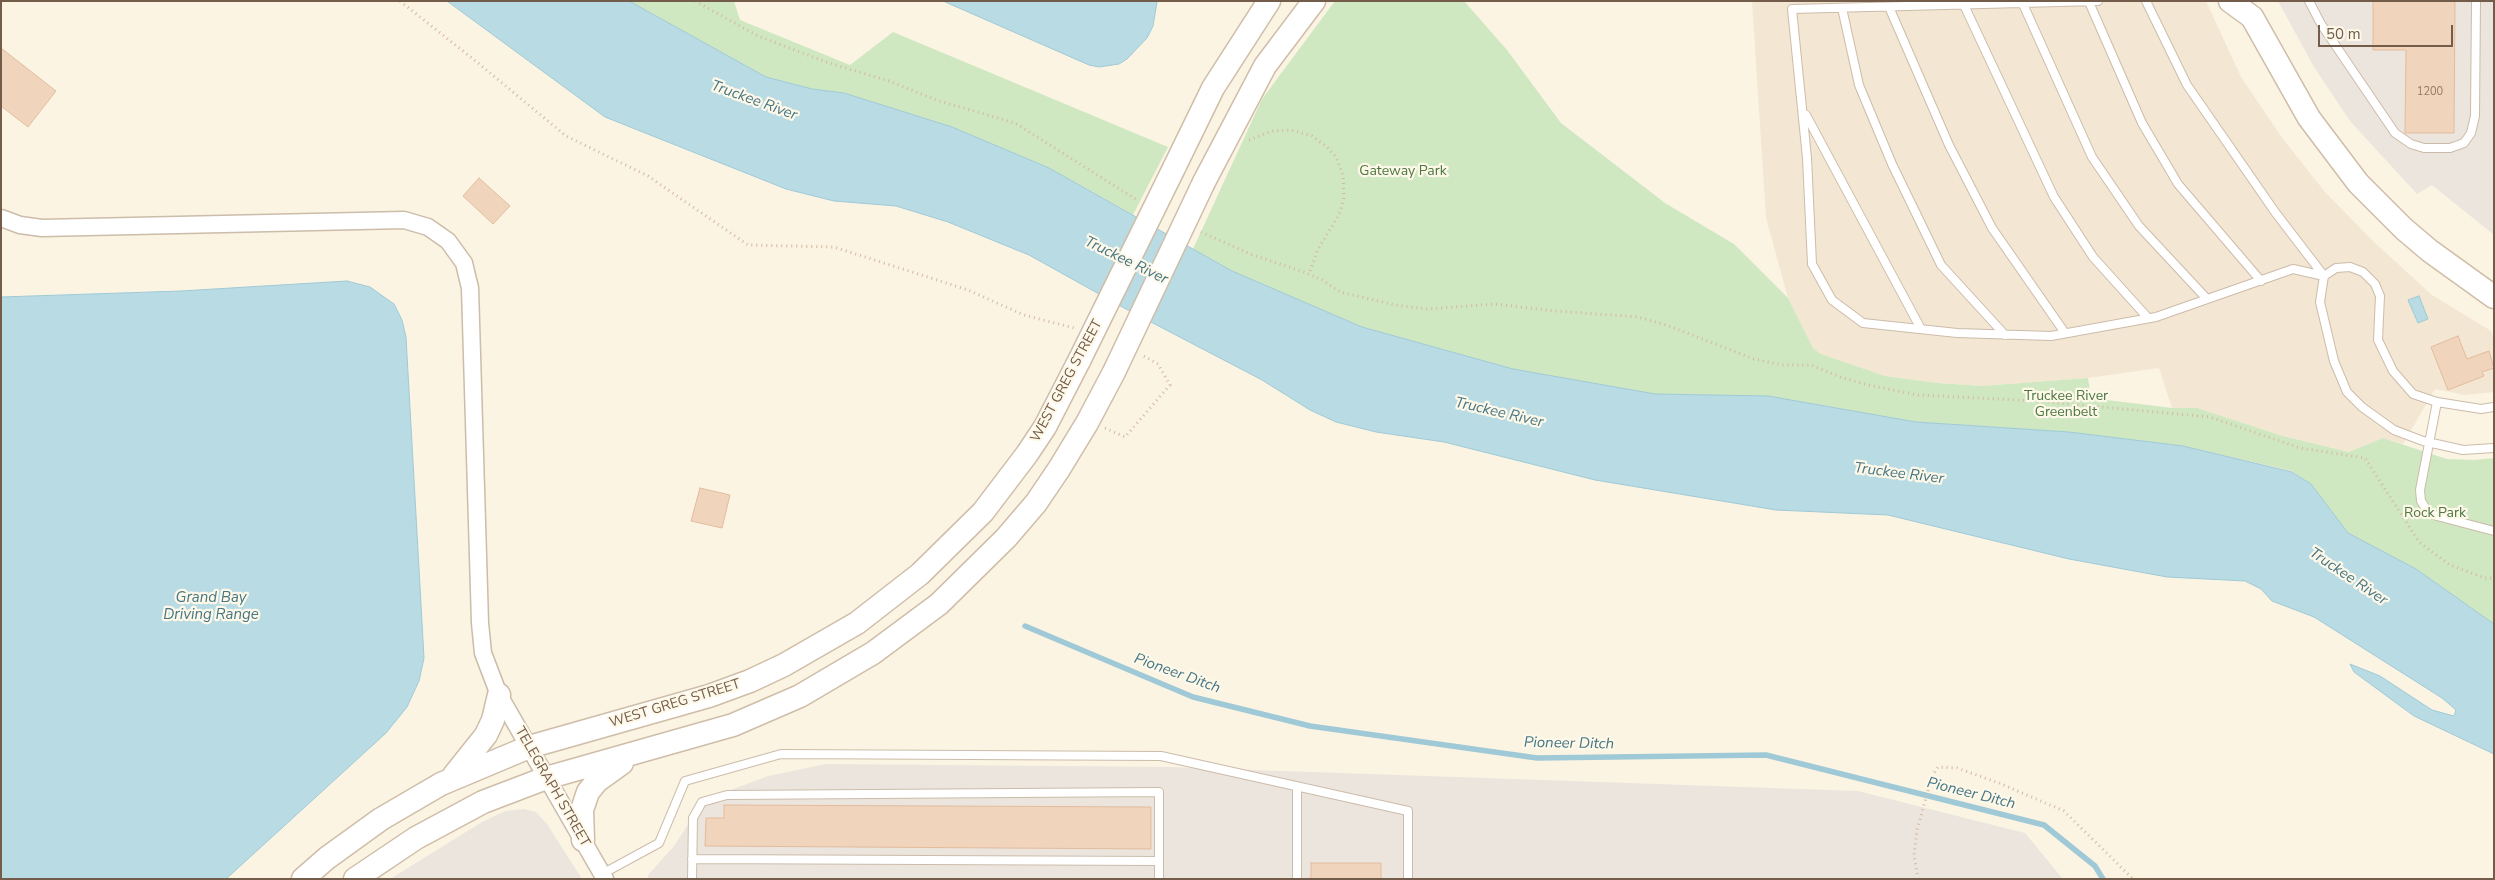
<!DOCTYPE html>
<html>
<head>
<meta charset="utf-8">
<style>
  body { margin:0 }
  #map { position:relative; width:2495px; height:880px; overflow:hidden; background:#fbf4e3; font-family:"Nunito Sans",sans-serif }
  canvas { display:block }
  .frame { position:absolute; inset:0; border:2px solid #735c4a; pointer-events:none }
  .scale { position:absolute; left:2318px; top:25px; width:135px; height:22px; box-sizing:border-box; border:2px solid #735c4a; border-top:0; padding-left:6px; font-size:15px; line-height:18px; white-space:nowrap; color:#735c4a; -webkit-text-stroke:4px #fef8e9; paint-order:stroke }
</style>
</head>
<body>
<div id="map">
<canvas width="2495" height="880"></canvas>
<div class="frame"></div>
<div class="scale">50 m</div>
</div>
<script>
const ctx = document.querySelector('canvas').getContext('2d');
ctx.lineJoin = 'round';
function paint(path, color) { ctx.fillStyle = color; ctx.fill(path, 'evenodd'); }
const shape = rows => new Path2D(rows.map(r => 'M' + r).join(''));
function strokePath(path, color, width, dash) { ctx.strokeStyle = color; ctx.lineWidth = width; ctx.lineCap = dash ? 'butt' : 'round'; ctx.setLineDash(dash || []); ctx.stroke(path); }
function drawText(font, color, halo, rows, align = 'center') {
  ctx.font = font + ' "Nunito Sans",sans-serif'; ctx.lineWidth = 4.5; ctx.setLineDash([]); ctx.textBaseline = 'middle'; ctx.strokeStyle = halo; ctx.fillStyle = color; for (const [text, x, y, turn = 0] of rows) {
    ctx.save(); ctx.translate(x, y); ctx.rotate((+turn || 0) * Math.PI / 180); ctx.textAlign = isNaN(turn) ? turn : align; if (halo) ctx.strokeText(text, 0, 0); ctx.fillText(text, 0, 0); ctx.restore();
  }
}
paint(shape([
  [1752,1,2206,1,2241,77,2283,139,2325,192,2374,242,2432,295,2491,331,2494,337,2494,392,2465,395,2435,389,2403,444,2383,438,2350,452,2283,436,2197,408,2172,408,2159,368,2088,378,1982,386,1937,383,1885,376,1821,354,1813,348,1788,298,1766,218]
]), '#f3e6d2');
paint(shape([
  [2278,1,2494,1,2494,235,2432,185,2417,194,2350,121,2314,67],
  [826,764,1169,767,1858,791,2025,833,2063,879,648,879,648,875,674,846,704,800,768,776],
  [524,809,536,812,547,824,582,879,390,879,482,822,505,811]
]), '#ebe5de');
paint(shape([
  [629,1,734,1,740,20,850,65,893,32,1168,147,1133,215,1049,168,952,127,844,93,812,89,766,77],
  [1335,1,1464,1,1507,50,1561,123,1665,203,1734,244,1788,298,1813,348,1821,354,1885,376,1937,383,1982,386,2088,378,2091,398,2172,408,2197,408,2283,436,2349,452,2383,438,2447,459,2474,460,2494,458,2494,624,2416,569,2348,533,2311,484,2292,471,2183,446,2069,432,1916,422,1768,396,1655,394,1513,369,1362,327,1232,271,1193,249,1262,99]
]), '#cfe8c2');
const water = shape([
  [447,1,629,1,766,77,812,89,844,93,952,127,1049,168,1232,271,1362,327,1513,369,1655,394,1768,396,1916,422,2069,432,2183,446,2292,472,2311,484,2348,533,2416,569,2494,624,2494,754,2414,716,2354,672,2350,664,2380,676,2432,710,2454,716,2456,710,2442,698,2314,617,2272,601,2261,589,2245,581,2167,577,2069,559,1888,515,1776,510,1595,480,1444,442,1376,432,1336,422,1310,410,1262,380,1126,309,1029,255,948,222,896,206,834,201,786,189,605,117,447,1],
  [943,1,1157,1,1157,2,1153,26,1147,38,1127,59,1119,64,1099,67,1089,65,943,1],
  [347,281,370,287,394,304,402,320,406,337,424,658,419,681,407,707,386,733,226,879,1,879,1,297,181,291,347,281],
  [2419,296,2428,319,2418,323,2408,300,2419,296]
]);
paint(water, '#b9dbe4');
strokePath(water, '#9fc9d6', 1);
strokePath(shape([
  [1025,626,1193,697,1310,726,1537,758,1766,755,2044,825,2095,866,2103,879]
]), '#9fc9d6', 5.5);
const building = shape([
  [2373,1,2455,1,2454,133,2405,133,2406,50,2373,50,2373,1],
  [1,48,56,91,28,127,1,106,1,48],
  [479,178,510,206,493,224,463,196,479,178],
  [2458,336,2467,359,2489,351,2494,368,2482,372,2484,376,2448,390,2431,347,2458,336],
  [700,488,730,495,722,528,691,521,700,488],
  [724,805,1151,807,1151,849,705,846,706,818,724,818,724,805],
  [1311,863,1381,863,1381,879,1311,879,1311,863]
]);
paint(building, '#f0d4bc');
strokePath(building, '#e2bc9d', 1);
const lane = shape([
  [2098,1,1792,9,1807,158,1812,264,1832,300,1863,323,1957,333,2051,336,2156,317,2293,269,2324,276],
  [2146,1,2187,85,2275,212,2324,276],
  [2309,1,2321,24,2395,133,2411,144,2424,148,2450,148,2464,143,2471,133,2475,116,2476,1],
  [2089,2,2142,123,2178,184,2261,281],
  [2023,4,2092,157,2139,226,2207,299],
  [1964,5,2054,197,2093,257,2148,318],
  [1889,7,1949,145,1992,228,2065,333],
  [1842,8,1859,85,1892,164,1941,265,2005,335],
  [1806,115,1921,329],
  [2437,402,2420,490,2421,501,2428,512,2437,516,2494,531],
  [2494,407,2481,409,2437,402,2413,394,2393,371,2378,340,2380,296,2375,284,2363,272,2350,267,2336,268,2324,276,2320,302,2334,361,2347,392,2362,407,2394,430,2423,441,2463,450,2494,448],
  [692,859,1159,861],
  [602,874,659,843,685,781,781,754,1161,756,1408,811,1408,879],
  [692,879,693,818,702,802,727,795,1159,792,1159,879],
  [1297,879,1297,788]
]);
const street = shape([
  [1,218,20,225,42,228,404,220,428,227,448,241,464,263,470,288,480,623,483,653,499,695,605,879]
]);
const secondary = shape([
  [2230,1,2252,17,2309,118,2358,183,2404,229,2430,251,2494,297],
  [1174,168,1213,88,1269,1],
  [1204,182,1265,66,1314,1],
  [454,775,486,735,493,720,499,695],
  [583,840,582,810,588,792,597,781,622,763],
  [303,879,327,858,381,819,441,784,529,747,709,696,750,681,784,665,857,623,920,574,983,512,1027,454,1045,427,1080,359],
  [355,879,416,838,483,802,546,778,733,725,800,696,873,653,939,604,1006,538,1036,503,1059,469,1087,423,1114,372]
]);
strokePath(lane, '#ccbcaa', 10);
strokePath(street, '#ccbcaa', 19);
strokePath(secondary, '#cfbda8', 25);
strokePath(shape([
  [400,1,478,63,566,136,648,176,748,245,834,247,968,290,1024,315,1074,328],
  [695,1,758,36,829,63,889,81,939,101,1015,123,1137,200],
  [1249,140,1272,131,1291,130,1312,136,1327,147,1336,157,1343,175,1344,198,1339,215,1318,249,1309,274],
  [1201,232,1250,254,1304,272,1322,280,1340,292,1395,305,1427,309,1495,304,1555,311,1638,317,1666,325,1754,359,1782,365,1811,365,1840,377,1868,385,1918,395,2037,401,2210,417,2300,448,2365,458,2419,542,2450,565,2485,578,2494,578],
  [1105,428,1125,437,1170,385,1158,364,1142,355],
  [1918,879,1914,855,1917,830,1932,776,1938,767,1957,768,1999,783,2064,811,2133,879]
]), '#d5b89f', 3, [1, 4]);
strokePath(lane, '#fff', 8);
strokePath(street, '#fff', 16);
strokePath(secondary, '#fff', 22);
const secondaryBridge = shape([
  [1080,359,1174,168],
  [1114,372,1204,182]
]);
strokePath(secondaryBridge, '#cfbda8', 25, []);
strokePath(secondaryBridge, '#fff', 22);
drawText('11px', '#927a66', null, [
  ["1200",2430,92]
]);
drawText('14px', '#4e7842', '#fef8e9', [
  ["Gateway Park",1403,172],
  ["Truckee River",2066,397],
  ["Greenbelt",2066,413],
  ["Rock Park",2435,514]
]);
drawText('14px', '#735c4a', '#fef8e9', [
  ["WEST GREG STREET",1067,381,-62],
  ["WEST GREG STREET",675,704,-17],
  ["TELEGRAPH STREET",552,787,60]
]);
drawText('italic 15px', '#457685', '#fef8e9', [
  ["Truckee River",754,101,20],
  ["Truckee River",1126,261,26],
  ["Truckee River",1499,413,13],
  ["Truckee River",1899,474,7],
  ["Truckee River",2348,577,34],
  ["Grand Bay",211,598],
  ["Driving Range",211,615],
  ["Pioneer Ditch",1177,674,20],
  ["Pioneer Ditch",1569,744,1],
  ["Pioneer Ditch",1971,794,14]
]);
</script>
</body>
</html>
